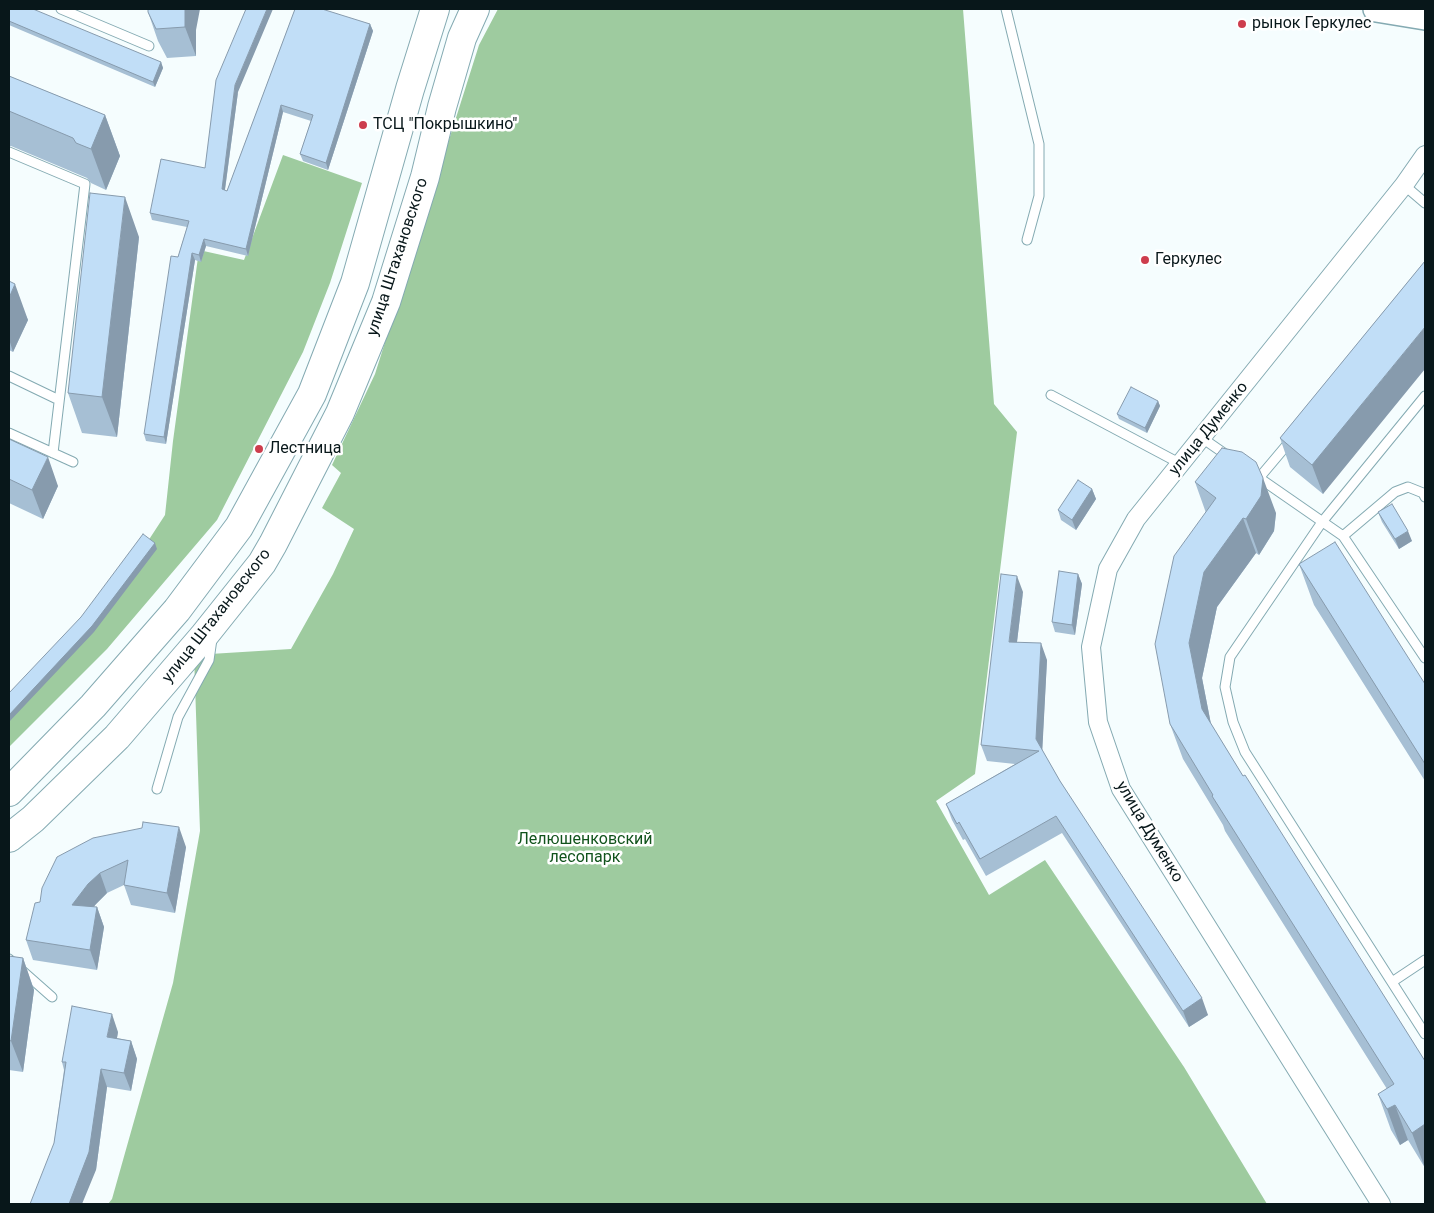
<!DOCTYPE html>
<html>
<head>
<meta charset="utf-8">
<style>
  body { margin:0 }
  #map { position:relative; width:1434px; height:1213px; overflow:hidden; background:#f5fdfe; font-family:Roboto,sans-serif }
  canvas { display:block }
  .frame { position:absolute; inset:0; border:10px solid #08171a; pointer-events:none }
</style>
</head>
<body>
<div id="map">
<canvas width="1434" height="1213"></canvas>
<div class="frame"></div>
</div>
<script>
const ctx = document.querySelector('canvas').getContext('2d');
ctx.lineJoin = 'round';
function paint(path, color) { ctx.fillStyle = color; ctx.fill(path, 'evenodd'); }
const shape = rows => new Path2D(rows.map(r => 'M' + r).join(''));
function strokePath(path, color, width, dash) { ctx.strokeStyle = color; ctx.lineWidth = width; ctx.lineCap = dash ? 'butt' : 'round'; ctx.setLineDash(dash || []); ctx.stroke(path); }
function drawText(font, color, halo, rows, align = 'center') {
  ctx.font = font + ' Roboto,sans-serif'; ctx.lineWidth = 5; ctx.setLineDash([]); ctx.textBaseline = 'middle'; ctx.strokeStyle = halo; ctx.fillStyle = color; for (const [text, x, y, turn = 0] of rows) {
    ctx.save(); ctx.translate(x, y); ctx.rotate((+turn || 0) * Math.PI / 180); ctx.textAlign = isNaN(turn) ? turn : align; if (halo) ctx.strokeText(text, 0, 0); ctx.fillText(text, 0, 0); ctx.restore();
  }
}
paint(shape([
  [498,9,963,9,994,404,1017,432,975,774,936,801,989,895,1045,860,1184,1067,1267,1204,108,1204,112,1199,173,983,200,831,194,655,291,649,333,574,354,529,322,508,341,473,332,465,375,374,479,45],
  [283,155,362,183,330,283,303,352,217,520,107,649,9,747,9,701,105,607,165,515,173,441,199,250,244,260]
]), '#9ecb9f');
const lane = shape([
  [61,9,149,46],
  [1006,9,1039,144,1039,196,1027,240],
  [9,152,85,184,53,453],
  [1404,185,1425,203],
  [9,376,59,400],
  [1051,395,1181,464],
  [1425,396,1322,522,1230,657,1225,687,1233,722,1245,752,1425,1034],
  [9,433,73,462],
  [1202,438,1228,456],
  [1255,475,1343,536,1425,658],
  [1259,478,1291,440],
  [1343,536,1395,492,1408,487,1423,493,1425,497],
  [157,789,178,717,209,660,212,639],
  [9,959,52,997],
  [1392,982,1425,960]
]);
const street = shape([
  [1381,1204,1121,789,1098,722,1091,647,1108,569,1136,519,1404,185,1425,155]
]);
const secondary = shape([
  [1376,9,1425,17]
]);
const primary = shape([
  [9,792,93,706,177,610,239,527,312,394,355,283,410,89,435,9],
  [9,838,33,819,117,737,203,637,262,563,273,544,340,413,386,302,425,177,442,107,462,38,475,9]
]);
strokePath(lane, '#84aab2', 11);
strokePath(street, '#84aab2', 20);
strokePath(secondary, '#84aab2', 28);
strokePath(primary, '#84aab2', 30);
strokePath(lane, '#fff', 9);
strokePath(street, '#fff', 18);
strokePath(secondary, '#fff', 25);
strokePath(primary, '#fff', 28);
paint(shape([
  [9,9,161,62,163,68,155,87,9,25],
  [295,9,370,24,373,31,328,170,303,161,300,154,311,121,283,112,248,256,206,246,201,262,195,260,166,444,146,441,144,434,178,257,187,227,152,220,150,213,205,168,238,92,225,190,227,191],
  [148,12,196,30,196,56,167,58,158,41],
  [9,76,105,115,120,156,106,190,91,183,87,178,11,146,9,147],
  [139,237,117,437,82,433,68,393],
  [1425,261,1323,494,1290,467,1280,438],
  [9,281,28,320,13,352,9,350],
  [1158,401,1160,406,1147,433,1119,419,1117,414],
  [9,439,58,486,43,519,9,503],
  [1195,482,1276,513,1274,531,1259,555,1256,553,1217,607,1202,678,1211,724,1243,776,1425,1061,1425,1168,1408,1140,1400,1145,1391,1130,1378,1094,1387,1089,1225,831,1223,825,1183,759,1170,724,1206,513],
  [1092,489,1096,499,1076,530,1061,520,1058,510],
  [1378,512,1412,541,1399,549,1382,522],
  [1299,564,1425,684,1425,781,1314,605],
  [1078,574,1082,584,1075,635,1055,632,1052,622],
  [1023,592,1017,642,1047,660,1042,750,1060,781,1208,1015,1189,1027,1062,833,986,876,965,839,963,840,952,820,946,804,1015,764,987,761,981,745],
  [186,847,175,913,131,905,124,885,107,893,93,907,97,907,104,927,97,970,33,960,26,940,57,857],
  [9,956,23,958,34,990,23,1072,9,1070],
  [118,1032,117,1038,131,1041,137,1059,131,1091,107,1087,96,1170,54,1143,64,1070,62,1062]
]), '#a6bfd4');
paint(shape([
  [185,9,200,9,196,30,196,56,185,27],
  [267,9,273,9,238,92,224,196,222,189,235,85],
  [370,24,373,31,328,170,326,163],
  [161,62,163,68,155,87,153,82],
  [281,105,283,112,248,256,246,249],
  [105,115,120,156,106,190,91,149],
  [125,197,139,237,117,437,102,397],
  [204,239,206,246,201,262,199,255],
  [192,253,195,260,166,444,164,437],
  [15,284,28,320,13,352,9,339,9,298],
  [1425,327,1425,369,1323,494,1312,465],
  [1158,401,1160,406,1147,433,1145,428],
  [48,457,58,486,43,519,32,490],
  [1263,478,1276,513,1274,531,1259,555,1246,519],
  [1092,489,1096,499,1076,530,1072,520],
  [1243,518,1256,553,1217,607,1202,678,1215,745,1202,709,1189,643,1204,572],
  [1408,531,1412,541,1399,549,1395,539],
  [155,543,157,549,94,632,9,722,9,715],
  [1078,574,1082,584,1075,635,1072,625],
  [1017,576,1023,592,1015,658,1009,642],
  [1041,643,1047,660,1042,756,1036,739],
  [179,827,186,847,175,913,167,893],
  [100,873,107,893,96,904,80,925,72,905,88,884],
  [97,907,104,927,97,970,90,950],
  [23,958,34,990,23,1072,11,1041],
  [1202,998,1208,1015,1189,1027,1183,1011],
  [112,1014,118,1032,114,1054,107,1037],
  [131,1041,137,1059,131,1091,124,1073],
  [101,1069,107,1087,96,1170,82,1204,69,1204],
  [1395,1105,1408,1140,1400,1145,1387,1109],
  [1425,1124,1425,1168,1412,1133]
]), '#879bad');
const building = shape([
  [9,9,33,9,161,62,153,82,9,21,9,9],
  [148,9,185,9,185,27,156,29,148,12,148,9],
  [246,9,267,9,235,85,222,189,227,191,295,9,322,9,370,24,326,163,300,154,313,115,281,105,246,249,204,239,199,255,192,253,164,437,144,434,171,256,178,257,189,221,150,213,161,159,205,168,216,80,246,9],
  [9,76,105,115,91,149,76,143,73,138,9,111,9,76],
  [90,193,125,197,102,397,68,393,90,193],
  [1425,261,1425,327,1312,465,1280,438,1425,261],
  [9,281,15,284,9,298,9,281],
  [1131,387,1158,401,1145,428,1117,414,1131,387],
  [9,439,48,457,32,490,9,479,9,439],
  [1222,448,1242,452,1256,462,1263,478,1261,496,1246,519,1243,518,1204,572,1189,643,1202,709,1243,776,1245,775,1425,1061,1425,1124,1412,1133,1395,1105,1387,1109,1378,1094,1394,1084,1212,796,1213,795,1170,724,1155,644,1174,556,1216,498,1195,482,1222,448],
  [1078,480,1092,489,1072,520,1058,510,1078,480],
  [1392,504,1408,531,1395,539,1378,512,1392,504],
  [143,534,155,543,92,626,9,715,9,693,81,617,143,534],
  [1335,542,1425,684,1425,764,1299,564,1335,542],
  [1059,571,1078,574,1072,625,1052,622,1059,571],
  [1001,574,1017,576,1009,642,1041,643,1036,739,1060,781,1202,998,1183,1011,1056,816,980,859,959,822,957,824,946,804,1039,751,981,745,1001,574],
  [143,822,179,827,167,893,124,885,128,860,100,873,88,884,72,905,97,907,90,950,26,940,35,903,40,902,42,888,57,857,93,838,142,828,143,822],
  [9,956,23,958,11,1041,9,1040,9,956],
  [72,1006,112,1014,107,1037,131,1041,124,1073,101,1069,89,1152,69,1204,30,1204,54,1143,66,1062,62,1062,72,1006]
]);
paint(building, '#c1def7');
strokePath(building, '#879bad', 1);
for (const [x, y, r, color] of [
  [1242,24,5,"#cd3d4d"],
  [363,125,5,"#cd3d4d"],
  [1145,260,5,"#cd3d4d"],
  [259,449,5,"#cd3d4d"]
]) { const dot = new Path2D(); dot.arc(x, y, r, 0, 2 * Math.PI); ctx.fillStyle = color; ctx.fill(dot); strokePath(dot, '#fff', 2); }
drawText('16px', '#08171a', '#fff', [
  ["рынок Геркулес",1252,24],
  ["ТСЦ \"Покрышкино\"",373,125],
  ["Геркулес",1155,260],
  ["Лестница",269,449]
], 'left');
drawText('16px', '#08171a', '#fff', [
  ["улица Штахановского",398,257,-72],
  ["улица Думенко",1209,429,-51],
  ["улица Штахановского",217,616,-52],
  ["улица Думенко",1149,832,59]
]);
drawText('16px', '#11531c', '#fff', [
  ["Лелюшенковский",585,840],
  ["лесопарк",585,858]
]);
</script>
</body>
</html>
